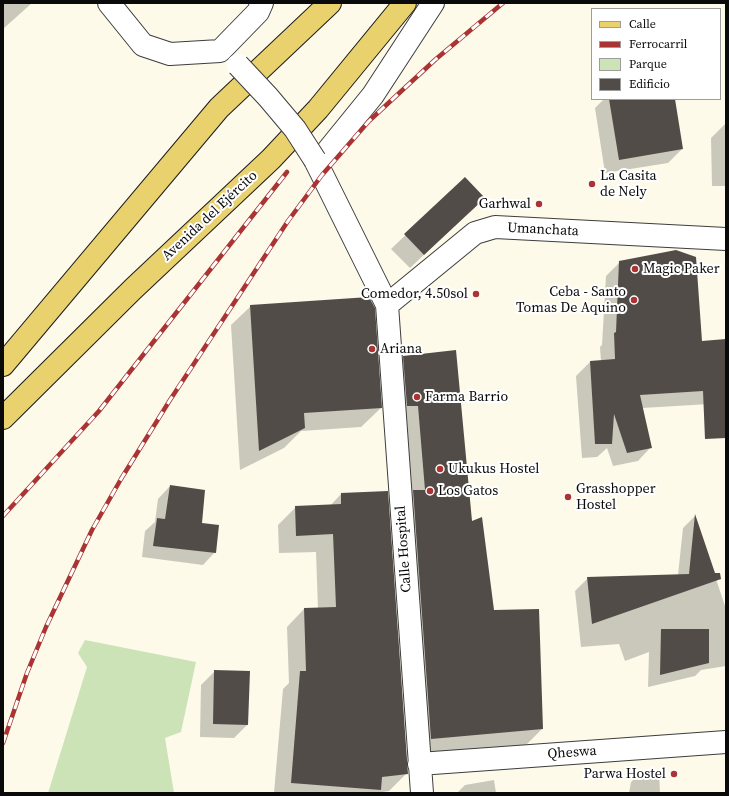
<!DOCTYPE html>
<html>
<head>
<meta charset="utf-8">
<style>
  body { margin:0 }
  #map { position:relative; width:729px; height:796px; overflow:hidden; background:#fdfaea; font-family:"Source Serif 4",serif }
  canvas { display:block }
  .frame { position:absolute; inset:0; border:4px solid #0a0a0a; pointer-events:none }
  .legend { position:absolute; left:591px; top:8px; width:130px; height:92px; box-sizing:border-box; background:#fff; border:1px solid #9d9d9d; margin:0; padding:5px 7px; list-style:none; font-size:12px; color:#0a0a0a }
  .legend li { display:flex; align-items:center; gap:8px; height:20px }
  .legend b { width:20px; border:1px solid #9d9d9d }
</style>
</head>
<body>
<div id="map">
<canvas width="729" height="796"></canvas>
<div class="frame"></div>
<ul class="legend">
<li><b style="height:5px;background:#e9d16e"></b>Calle</li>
<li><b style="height:5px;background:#a33"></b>Ferrocarril</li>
<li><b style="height:11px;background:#cce3b8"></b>Parque</li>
<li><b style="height:11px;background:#524c48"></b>Edificio</li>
</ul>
</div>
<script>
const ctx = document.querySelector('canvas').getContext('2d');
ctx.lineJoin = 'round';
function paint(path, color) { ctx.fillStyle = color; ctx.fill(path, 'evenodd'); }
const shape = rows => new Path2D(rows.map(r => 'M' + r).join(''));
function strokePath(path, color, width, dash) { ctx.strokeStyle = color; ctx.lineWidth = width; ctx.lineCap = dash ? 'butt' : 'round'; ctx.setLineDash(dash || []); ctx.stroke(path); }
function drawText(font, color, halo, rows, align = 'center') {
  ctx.font = font + ' "Source Serif 4",serif'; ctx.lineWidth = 4; ctx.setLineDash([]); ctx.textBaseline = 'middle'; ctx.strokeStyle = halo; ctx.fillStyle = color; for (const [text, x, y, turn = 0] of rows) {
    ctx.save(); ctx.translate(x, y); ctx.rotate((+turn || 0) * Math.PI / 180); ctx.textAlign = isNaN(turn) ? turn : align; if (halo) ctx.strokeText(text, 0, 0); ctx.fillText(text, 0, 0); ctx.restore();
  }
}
paint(shape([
  [85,640,196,662,181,732,165,738,174,793,48,793,87,667,78,653]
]), '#cce3b8');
paint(shape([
  [3,3,32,3,3,29],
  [604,99,674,99,682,149,668,163,605,173,595,108],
  [725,124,726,186,712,186,711,138],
  [465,178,470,211,410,268,391,249],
  [620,262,701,342,726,340,726,403,642,408,651,447,638,461,613,466,607,448,597,457,582,458,576,376,590,362,601,361,600,347,602,345,606,276],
  [251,306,381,408,361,427,301,431,284,448,240,470,231,325],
  [404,357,493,611,542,729,525,746,414,755,386,374],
  [170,486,201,524,215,552,203,565,142,557,145,531,155,522,158,499],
  [341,494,407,773,389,791,377,793,274,793,283,689,289,683,287,627,304,609,318,609,316,552,279,553,278,525,296,507,330,506],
  [695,516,726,609,726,666,701,670,695,676,648,687,649,652,625,661,619,644,581,647,575,591,588,578,678,575,683,528],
  [215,671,247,725,234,738,200,737,201,685],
  [659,773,660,793,629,793,631,782,638,775],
  [494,780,496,793,457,793,465,785]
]), '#0003');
paint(shape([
  [609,99,675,99,683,149,619,160],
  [465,177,485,198,424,255,404,234],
  [676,250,696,257,702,341,726,339,726,438,705,439,703,391,640,395,652,448,627,453,614,414,612,444,595,444,590,361,615,359,614,333,616,332,619,261],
  [369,297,375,308,382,408,304,413,305,428,259,451,250,305],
  [456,350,472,521,482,517,494,610,539,609,543,729,431,739,413,490,425,490,418,406,407,406,403,356],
  [170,485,205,490,202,523,219,525,216,553,153,546,157,518,165,519],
  [388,491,408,774,382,777,381,790,291,783,300,671,306,671,304,608,336,607,333,534,296,536,295,506,341,504,341,493],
  [695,514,715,573,720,573,721,579,592,624,587,577,689,574],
  [661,629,709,629,709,663,660,675],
  [214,670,250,671,248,725,213,724]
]), '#524c48');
const minor = shape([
  [109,3,143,45,170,54,220,51,258,12,262,3],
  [315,160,387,305,422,793],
  [317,164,373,95,433,3],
  [387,305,475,233,495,227,726,239],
  [419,764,726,742]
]);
const primary = shape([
  [3,365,219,108,330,3],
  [3,418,133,289,271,159,318,109,405,3]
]);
strokePath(minor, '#3d3d3d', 24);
strokePath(primary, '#1b1b1b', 24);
strokePath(minor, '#fff', 22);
strokePath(primary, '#e9d16e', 22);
const rail = shape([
  [3,516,99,411,287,172],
  [3,743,27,673,46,627,92,530,121,479,170,400,288,221,322,175,369,121,436,59,503,3]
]);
strokePath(rail, '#a33', 4.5);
strokePath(rail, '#fff', 3, [9]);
const minorBridge = shape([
  [238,65,268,97,295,129,315,160]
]);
strokePath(minorBridge, '#3d3d3d', 24, []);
strokePath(minorBridge, '#fff', 22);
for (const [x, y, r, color] of [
  [592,184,4,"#a33"],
  [539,204,4,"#a33"],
  [635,269,4,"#a33"],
  [476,294,4,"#a33"],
  [634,300,4,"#a33"],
  [372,349,4,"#a33"],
  [417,397,4,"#a33"],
  [440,469,4,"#a33"],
  [430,491,4,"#a33"],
  [568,497,4,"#a33"],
  [674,774,4,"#a33"]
]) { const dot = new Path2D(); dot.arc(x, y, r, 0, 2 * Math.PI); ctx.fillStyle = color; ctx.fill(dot); strokePath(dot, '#fff', 1.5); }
drawText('14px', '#0a0a0a', '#fff', [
  ["La Casita",600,176],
  ["de Nely",600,192],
  ["Garhwal",531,204,"right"],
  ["Magic Paker",643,269],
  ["Ceba - Santo",626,292,"right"],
  ["Tomas De Aquino",626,308,"right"],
  ["Comedor, 4.50sol",468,294,"right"],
  ["Ariana",380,349],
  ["Farma Barrio",425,397],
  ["Ukukus Hostel",448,469],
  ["Grasshopper",576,489],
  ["Hostel",576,505],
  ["Los Gatos",438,491],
  ["Parwa Hostel",666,774,"right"]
], 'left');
drawText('14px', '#0a0a0a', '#fff', [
  ["Avenida del Ejército",210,216,-43],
  ["Umanchata",543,230,3],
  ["Calle Hospital",404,549,-94],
  ["Qheswa",572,753,-4]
]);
</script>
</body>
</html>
